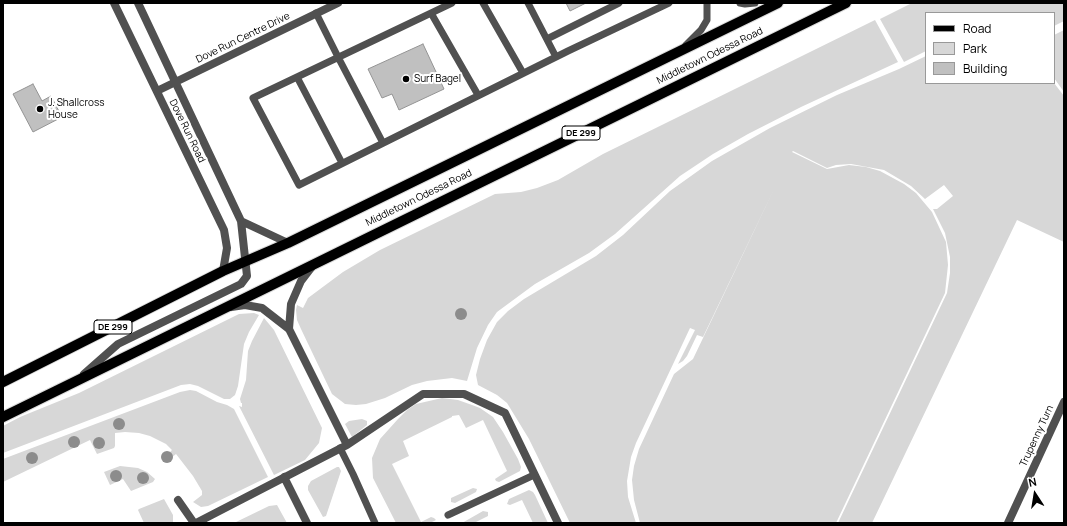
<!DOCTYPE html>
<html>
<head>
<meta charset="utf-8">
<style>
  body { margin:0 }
  #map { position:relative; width:1067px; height:526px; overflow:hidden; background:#fff; font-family:Manrope,sans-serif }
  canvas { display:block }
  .frame { position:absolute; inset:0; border:4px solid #000; pointer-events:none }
  .legend { position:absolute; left:925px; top:12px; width:130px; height:72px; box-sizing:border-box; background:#fff; border:1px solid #999; margin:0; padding:5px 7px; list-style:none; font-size:12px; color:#000 }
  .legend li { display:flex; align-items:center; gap:8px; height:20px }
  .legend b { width:20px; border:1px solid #999 }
  .north { position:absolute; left:1015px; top:474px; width:40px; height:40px; -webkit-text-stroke:3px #fff; paint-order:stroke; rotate:348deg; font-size:11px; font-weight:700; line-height:16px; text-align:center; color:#000 }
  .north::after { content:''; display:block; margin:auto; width:14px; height:18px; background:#000; clip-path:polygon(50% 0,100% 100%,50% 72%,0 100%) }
</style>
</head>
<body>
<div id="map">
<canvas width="1067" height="526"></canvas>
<div class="frame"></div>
<ul class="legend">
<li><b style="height:5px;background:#000"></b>Road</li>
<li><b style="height:11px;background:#d7d7d7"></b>Park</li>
<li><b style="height:11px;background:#c0c0c0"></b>Building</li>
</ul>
<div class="north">N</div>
</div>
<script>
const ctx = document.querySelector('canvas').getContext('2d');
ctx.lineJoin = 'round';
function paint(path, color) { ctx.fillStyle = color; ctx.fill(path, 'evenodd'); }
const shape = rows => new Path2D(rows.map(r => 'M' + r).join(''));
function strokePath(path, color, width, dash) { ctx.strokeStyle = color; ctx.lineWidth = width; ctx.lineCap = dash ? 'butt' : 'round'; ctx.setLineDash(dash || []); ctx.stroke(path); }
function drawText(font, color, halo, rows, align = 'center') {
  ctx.font = font + ' Manrope,sans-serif'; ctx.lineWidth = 4; ctx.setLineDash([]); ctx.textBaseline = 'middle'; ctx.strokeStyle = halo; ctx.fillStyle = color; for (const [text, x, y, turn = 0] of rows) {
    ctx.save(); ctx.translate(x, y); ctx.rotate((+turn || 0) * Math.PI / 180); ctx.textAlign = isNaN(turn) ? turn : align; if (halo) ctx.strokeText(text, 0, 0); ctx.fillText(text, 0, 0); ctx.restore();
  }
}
paint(shape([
  [912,3,1064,3,1064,21,1054,26,1054,13,926,13,926,51,904,62,880,19],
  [875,20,898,62,801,107,748,134,713,154,680,176,615,234,589,253,535,284,497,312,488,325,477,348,467,381,452,378,427,381,412,385,385,398,366,404,356,405,345,404,332,394,301,329,297,320,296,310,297,305,303,308,308,298,343,272,380,250,495,194,521,192,537,188,558,180,603,154],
  [1064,30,1064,92,1054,78,1054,35],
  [926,56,926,83,1054,83,1064,96,1064,242,1017,220,872,523,838,523,947,293,950,273,950,257,945,233,933,209,937,209,953,196,944,185,925,199,911,186,884,170,851,164,836,165,827,168,793,151,792,152,827,169,849,165,866,167,880,171,904,184,916,193,932,212,946,242,948,265,945,293,836,523,640,523,634,500,632,480,634,466,639,449,674,374,693,359,776,185,703,337,697,335,687,356,683,361,678,364,695,330,690,328,636,443,631,457,627,481,628,497,636,523,570,523,529,439,507,403,497,395,478,385,476,375,480,359,487,340,497,322,508,311,524,299,596,256,623,235,670,191,712,161,770,128,837,95,899,69],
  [254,313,259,315,249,332,244,344,238,386,235,395,230,399,224,399,198,386,190,384,181,385,3,453,3,426,20,417,79,393,239,314],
  [264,318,274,330,322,428,319,443,305,460,274,475,239,406,242,407,242,403,241,403,240,399,246,380,248,351,252,341],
  [190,390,196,391,217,402,227,405,234,409,268,477,208,506,201,507,193,502,202,495,202,491,193,476,176,454,165,463,163,459,172,450,166,444,150,436,139,433,125,432,115,433,115,446,114,448,97,454,90,440,3,482,3,459,180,392],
  [442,398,458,400,472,405,480,408,493,417,503,432,518,459,521,467,520,471,499,482,496,481,495,479,507,471,483,420,466,428,459,415,452,416,452,417,403,441,409,456,392,464,421,522,431,517,434,518,436,520,430,523,396,523,373,478,372,458,380,439,398,419,407,410,416,404],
  [362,419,367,421,367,425,352,437,345,424,349,421],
  [120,466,138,468,147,472,155,479,153,482,131,491,123,479,110,485,104,472],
  [337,467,339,467,341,471,326,516,323,517,308,490,308,486,311,481],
  [473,488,477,489,476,492,455,503,451,502,451,498],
  [529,490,533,492,535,495,548,523,533,523,522,500,510,505,507,504,509,499],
  [164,499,173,515,173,523,144,523,138,510,139,509],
  [277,505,287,523,234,523,269,506],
  [483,511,488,512,488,516,474,523,462,523]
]), '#d7d7d7');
const building = shape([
  [566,3,586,3,570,11,566,3],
  [423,44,444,89,399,110,392,94,382,98,368,69,423,44],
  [33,84,42,101,51,96,62,117,33,132,13,94,33,84]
]);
paint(building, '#c0c0c0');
strokePath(building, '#949494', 1);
const primary = shape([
  [3,382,223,271,288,243,778,3],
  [3,417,846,3]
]);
strokePath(primary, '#dbdbdb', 12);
strokePath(shape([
  [452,3,253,98,299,185,568,51,669,3],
  [483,3,523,73],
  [528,3,556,57],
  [740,3,745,4,755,3],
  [316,13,338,57,383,143],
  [431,13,478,95],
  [547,39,619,3],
  [686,45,701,30,707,20,707,3],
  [297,77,342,163],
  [340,448,353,474,375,523],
  [448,515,534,475]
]), '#505050', 7);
strokePath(shape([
  [114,3,224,230,227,248,223,271],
  [138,3,241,221,288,243],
  [157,91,338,3],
  [231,307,245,305,262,308,289,329,347,445],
  [289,329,291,304,301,281,314,264],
  [84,374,118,344,241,284,247,276,241,221],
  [284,477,307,523],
  [178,500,194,523],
  [196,523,347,445,423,394,464,394,505,413,558,523],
  [1008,523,1064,402]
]), '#505050', 8);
strokePath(primary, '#000', 10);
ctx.fillStyle = '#8c8c8c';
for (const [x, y] of [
  [461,314],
  [119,424],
  [74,442],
  [99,443],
  [167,457],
  [32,458],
  [116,476],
  [143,478]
]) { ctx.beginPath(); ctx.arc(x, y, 6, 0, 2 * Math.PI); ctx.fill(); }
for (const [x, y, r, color] of [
  [406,79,4,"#000"],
  [40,109,4,"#000"]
]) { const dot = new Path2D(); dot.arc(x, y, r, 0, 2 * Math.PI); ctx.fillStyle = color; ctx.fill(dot); strokePath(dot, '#fff', 1.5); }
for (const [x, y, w] of [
  [581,133,38],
  [113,327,38]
]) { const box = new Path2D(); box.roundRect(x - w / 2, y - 7, w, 14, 3); ctx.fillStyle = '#fff'; ctx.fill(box); strokePath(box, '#000', 1); }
drawText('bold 9px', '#000', null, [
  ["DE 299",581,133],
  ["DE 299",113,327]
]);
drawText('10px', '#000', '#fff', [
  ["Dove Run Centre Drive",243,38,-26],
  ["Middletown Odessa Road",710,56,-26],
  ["Dove Run Road",187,131,64],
  ["Middletown Odessa Road",419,198,-26],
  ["Trupenny Turn",1037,436,-65]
]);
drawText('10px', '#000', '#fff', [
  ["Surf Bagel",414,79],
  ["J. Shallcross",48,103],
  ["House",48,115]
], 'left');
</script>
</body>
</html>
